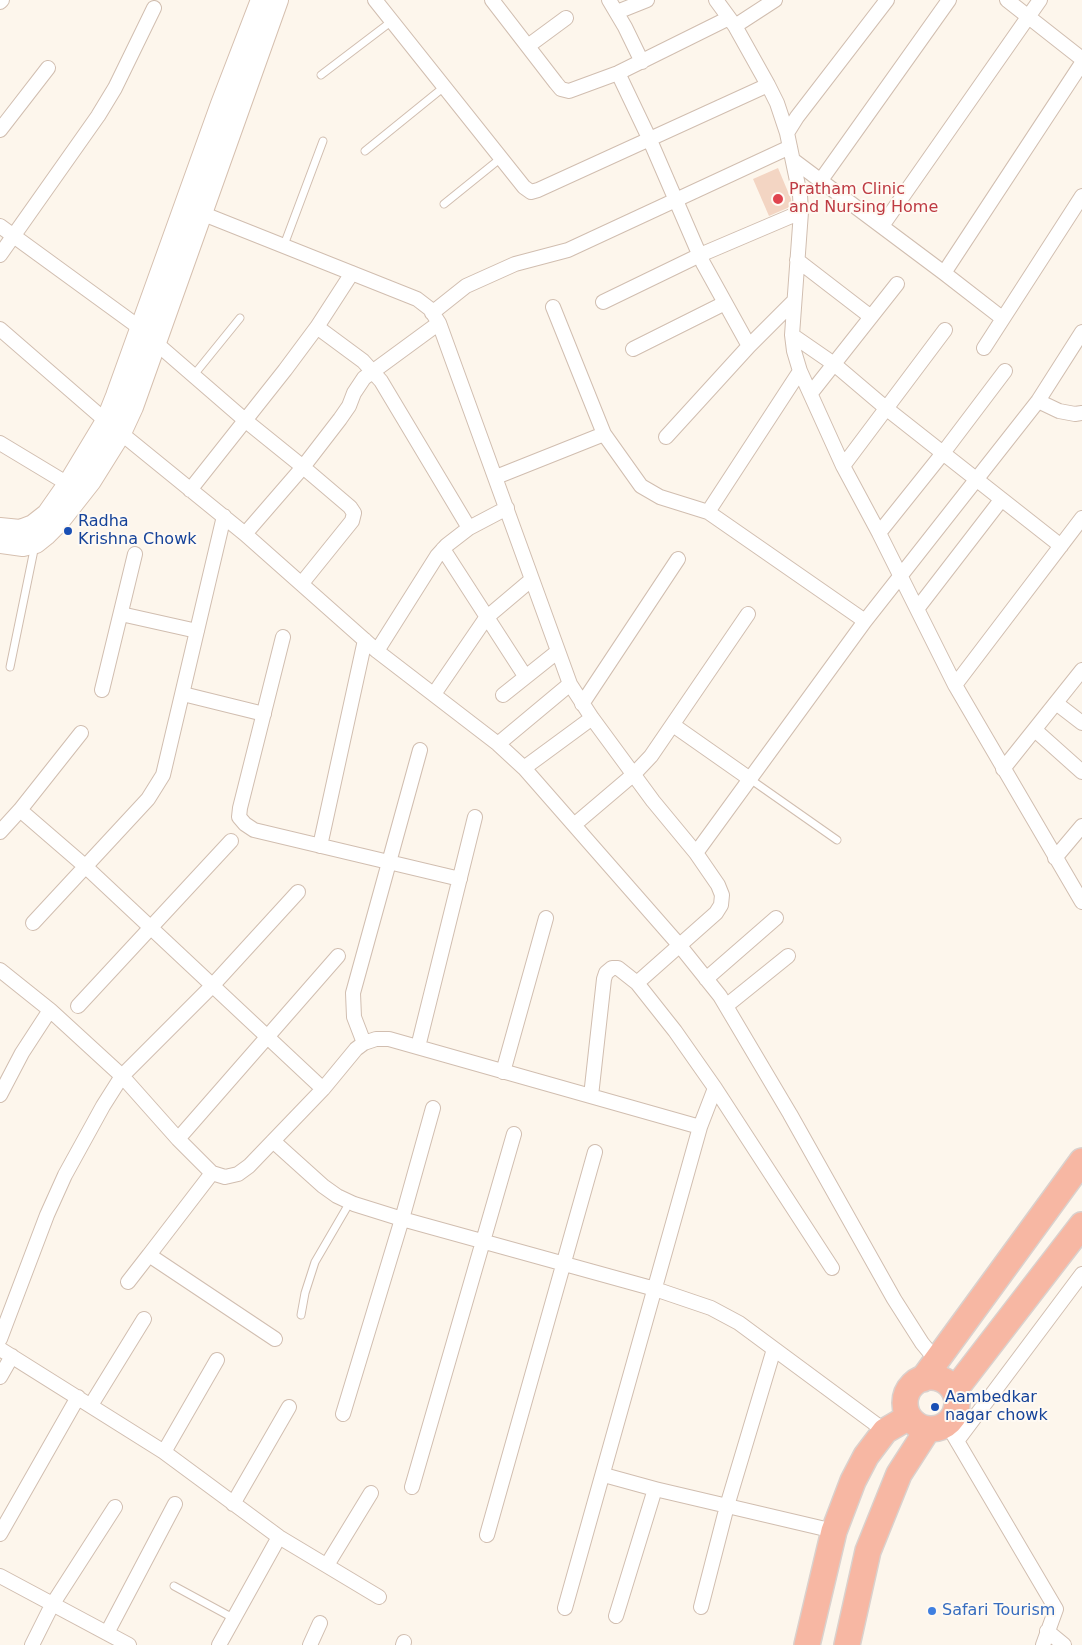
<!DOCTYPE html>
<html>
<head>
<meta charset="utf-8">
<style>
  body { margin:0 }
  canvas { display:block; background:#fdf6ec }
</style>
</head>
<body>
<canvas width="1082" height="1645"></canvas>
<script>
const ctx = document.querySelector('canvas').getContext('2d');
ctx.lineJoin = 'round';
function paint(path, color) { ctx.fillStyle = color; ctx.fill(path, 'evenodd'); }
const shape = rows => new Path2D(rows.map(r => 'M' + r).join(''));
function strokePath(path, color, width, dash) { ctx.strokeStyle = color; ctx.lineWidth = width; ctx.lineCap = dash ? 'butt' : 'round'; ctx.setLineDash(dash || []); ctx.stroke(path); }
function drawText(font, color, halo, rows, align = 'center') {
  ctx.font = font + ' "DejaVu Sans",sans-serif'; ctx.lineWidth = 4; ctx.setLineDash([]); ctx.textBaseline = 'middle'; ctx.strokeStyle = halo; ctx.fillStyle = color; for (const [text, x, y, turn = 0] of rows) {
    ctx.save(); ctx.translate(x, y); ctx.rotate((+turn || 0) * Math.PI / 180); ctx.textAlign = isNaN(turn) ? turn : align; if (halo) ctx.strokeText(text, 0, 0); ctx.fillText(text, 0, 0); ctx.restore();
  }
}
paint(shape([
  [778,168,791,199,792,206,769,216,753,179]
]), '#f3d5c3');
const lane = shape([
  [321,75,392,21],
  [365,151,444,87],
  [444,204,501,158],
  [284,245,323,141],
  [193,376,240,318],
  [10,667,35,545],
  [750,779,837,840],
  [301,1315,305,1293,315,1262,350,1202],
  [174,1586,233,1618]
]);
const street = shape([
  [375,0,524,187,531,192,538,190,768,85],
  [492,0,556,83,561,89,569,91,618,73,729,18],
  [609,0,625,27,642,62],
  [716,0,735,26,768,85,777,103,787,133,800,195,801,212,792,335,794,351,800,371,843,466,879,533,955,685,1082,902],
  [1007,0,1082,59],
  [0,2,2,0],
  [617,12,647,0],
  [735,26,775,0],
  [528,46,566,18],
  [618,73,649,138,703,263,749,346],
  [0,130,48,68],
  [787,133,797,117,887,0],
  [793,160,944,273,1002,318],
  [821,180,949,0],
  [201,213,417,299,430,309,439,323,570,684,592,718,653,801,696,853,718,885,722,895,721,905,716,913,637,983],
  [0,226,140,328],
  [882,226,1040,0],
  [0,255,98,116,115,88,154,8],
  [797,260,871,317],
  [944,273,1082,63],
  [603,302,700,255,801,212],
  [553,307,604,434,641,486,660,497,708,512,865,621],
  [432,313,466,286,515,264,568,250,790,147],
  [317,327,363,361,381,381,469,528],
  [0,329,106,421,245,534,377,651,498,744,524,768,680,946,720,996,790,1114,894,1299,922,1343,936,1360],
  [792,335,834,364,887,409,1061,546],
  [156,343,246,421,303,467,350,507,354,513,352,521,302,583],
  [984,348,1082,196],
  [633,349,725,303],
  [811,393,897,284],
  [1038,401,1059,411,1075,414,1082,413],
  [666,437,749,346,794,301],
  [0,443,68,484],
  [843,466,945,330],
  [496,477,604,434],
  [190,490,285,370,317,327,352,273],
  [708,512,800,371],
  [879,533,943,453,1005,371],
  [245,534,303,467,340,419,349,406,354,393,364,378,439,323],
  [443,549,525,676],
  [917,609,1001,500],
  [121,614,197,631],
  [283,637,240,808,239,817,245,824,254,830,460,879],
  [377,651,437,556,447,545,469,528,507,508],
  [955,685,1082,518],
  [102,690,135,554],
  [183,694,264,714],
  [434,694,486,618,531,580],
  [503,695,557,652],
  [1056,703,1082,723],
  [582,704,678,559],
  [673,725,750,779],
  [1035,730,1082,772],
  [498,744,570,684],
  [524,768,592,718],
  [1003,769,1082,670],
  [20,810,86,867,323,1089],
  [574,825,634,774,651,756,748,614],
  [0,832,20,810,81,733],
  [320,846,365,640],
  [696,853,865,621,1038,401,1082,332],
  [1055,858,1082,826],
  [33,923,148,799,163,775,224,516],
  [0,970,50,1010,122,1076,178,1139,212,1173,225,1177,238,1174,249,1166,323,1089,356,1049,364,1043,376,1039,389,1039,700,1127],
  [706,979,776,918],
  [78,1006,231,841],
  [726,1006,788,956],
  [364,1043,354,1017,353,993,420,750],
  [418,1047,475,817],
  [503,1072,546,918],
  [0,1095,22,1053,50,1010],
  [591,1096,604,979,606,973,612,968,618,968,637,983,675,1031,715,1088,832,1268],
  [178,1139,338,956],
  [273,1141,323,1186,337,1196,354,1204,402,1219,655,1289,711,1308,739,1323,885,1431],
  [212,1173,149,1255,275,1339],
  [128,1282,149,1255],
  [0,1339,47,1215,65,1175,103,1106,122,1076,212,986,298,892],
  [0,1349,164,1452,279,1537,379,1597],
  [0,1377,12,1356],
  [91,1405,144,1319],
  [343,1414,402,1219,433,1108],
  [947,1424,1056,1609,1043,1645],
  [957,1441,1082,1274],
  [164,1452,217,1360],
  [604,1475,655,1489,834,1531],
  [412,1487,514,1134],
  [233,1504,289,1407],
  [0,1534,78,1397],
  [487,1535,595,1152],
  [327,1565,371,1493],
  [0,1576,129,1645],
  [701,1607,727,1506,774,1349],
  [565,1608,700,1127,715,1088],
  [616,1616,655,1489],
  [1047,1631,1064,1645],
  [107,1633,175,1504],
  [32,1645,52,1605,115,1507],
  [219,1645,279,1537],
  [310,1645,320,1623],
  [403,1645,404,1642]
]);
const secondary = shape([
  [0,528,20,530,33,525,47,514,68,484,106,421,116,396,221,104,261,0],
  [0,543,23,546,36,543,46,535,58,523,91,481,121,433,133,407,278,0]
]);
const highway = shape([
  '905 1403a26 26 0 1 1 52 0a26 26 0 1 1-52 0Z',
  [923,1379,1082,1161],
  [954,1391,1082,1225],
  [807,1645,834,1531,853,1481,866,1456,885,1431,909,1417],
  [847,1645,868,1551,899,1474,928,1429]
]);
strokePath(lane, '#d1beb0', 9);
strokePath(street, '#d1beb0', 16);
strokePath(secondary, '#d6c0b0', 22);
strokePath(highway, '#dad1cd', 28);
strokePath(lane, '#fff', 7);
strokePath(street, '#fff', 14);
strokePath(secondary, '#fff', 20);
strokePath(highway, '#f7b7a3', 25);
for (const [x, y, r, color] of [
  [778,199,6,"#e0444e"],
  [68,531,5,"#1a4fb4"],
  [935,1407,5,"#1a4fb4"],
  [932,1611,5,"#3f7fe0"]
]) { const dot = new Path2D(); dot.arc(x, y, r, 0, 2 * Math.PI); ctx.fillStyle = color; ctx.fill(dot); strokePath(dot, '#fffaf3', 2); }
drawText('16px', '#be3a42', '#fffaf3', [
  ["Pratham Clinic",789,190],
  ["and Nursing Home",789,208]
], 'left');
drawText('16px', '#164399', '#fffaf3', [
  ["Radha",78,522],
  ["Krishna Chowk",78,540],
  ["Aambedkar",945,1398],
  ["nagar chowk",945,1416]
], 'left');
drawText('16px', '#366cbe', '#fffaf3', [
  ["Safari Tourism",942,1611]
], 'left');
</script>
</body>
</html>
